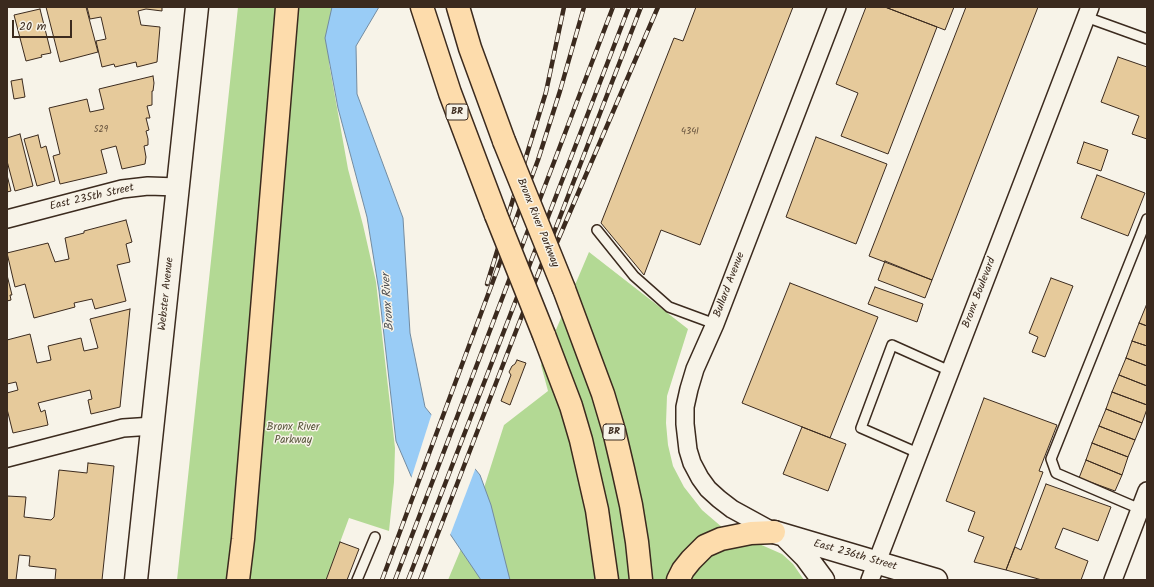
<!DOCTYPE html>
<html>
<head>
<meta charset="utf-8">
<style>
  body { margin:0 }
  #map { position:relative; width:1154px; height:587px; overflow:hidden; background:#f7f3e8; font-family:Kalam,sans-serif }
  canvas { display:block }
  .frame { position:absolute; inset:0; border:8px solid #3b2a1e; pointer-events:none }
  .scale { position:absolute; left:12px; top:20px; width:60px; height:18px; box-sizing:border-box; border:2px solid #3b2a1e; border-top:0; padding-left:5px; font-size:12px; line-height:14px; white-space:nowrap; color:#3b2a1e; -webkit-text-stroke:3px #f7f3e8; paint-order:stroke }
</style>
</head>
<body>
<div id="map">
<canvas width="1154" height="587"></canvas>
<div class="frame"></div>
<div class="scale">20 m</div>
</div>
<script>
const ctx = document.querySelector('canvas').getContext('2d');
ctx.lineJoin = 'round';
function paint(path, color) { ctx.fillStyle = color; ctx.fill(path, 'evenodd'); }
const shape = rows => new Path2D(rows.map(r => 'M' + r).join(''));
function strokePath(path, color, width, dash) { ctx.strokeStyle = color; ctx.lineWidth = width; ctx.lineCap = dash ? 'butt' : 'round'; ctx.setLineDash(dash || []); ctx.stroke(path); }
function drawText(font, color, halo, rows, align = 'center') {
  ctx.font = font + ' Kalam,sans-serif'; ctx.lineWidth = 3; ctx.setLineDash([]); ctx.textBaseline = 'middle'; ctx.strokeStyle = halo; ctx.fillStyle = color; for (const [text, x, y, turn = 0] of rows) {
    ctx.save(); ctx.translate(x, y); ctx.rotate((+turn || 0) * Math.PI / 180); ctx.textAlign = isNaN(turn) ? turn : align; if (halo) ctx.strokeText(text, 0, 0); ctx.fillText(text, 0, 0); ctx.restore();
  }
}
paint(shape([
  [238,7,335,7,329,36,329,63,348,169,363,225,376,282,395,448,394,482,389,531,349,518,326,580,177,580],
  [589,252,688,329,667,396,666,423,668,445,673,466,684,487,702,510,723,528,782,554,793,564,804,580,448,580,476,513,504,425,548,391,541,365]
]), '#b3d994');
const water = shape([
  [332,7,379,7,356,46,357,94,403,218,410,333,425,407,480,475,491,505,510,580,481,580,411,476,396,441,379,291,367,217,338,108,325,38,332,7]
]);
paint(water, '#99ccf6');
strokePath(water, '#738ba0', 1);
paint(shape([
  [432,413,476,467,449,538,411,479]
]), '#f7f3e8');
const building = shape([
  [46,7,86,7,98,52,60,62,46,7],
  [87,7,162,7,162,11,146,9,138,11,141,25,160,27,157,62,137,67,136,62,115,67,114,64,102,67,96,41,106,39,101,17,90,19,87,7],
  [696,7,793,7,700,245,661,230,644,275,601,223,674,38,683,41,696,7],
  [866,7,885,7,937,27,888,154,841,136,858,93,836,84,866,7],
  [885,7,954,7,945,30,885,7],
  [966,7,1038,7,932,280,869,256,966,7],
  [40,9,51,53,41,55,42,57,26,61,14,15,40,9],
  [1118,57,1147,67,1147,139,1132,134,1139,116,1101,102,1118,57],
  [153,76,154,83,153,91,152,91,152,105,147,106,150,118,146,118,149,130,146,131,148,139,148,145,144,146,146,157,145,164,122,169,116,146,101,150,107,173,60,184,53,156,60,154,49,108,87,99,90,112,104,109,99,89,153,76],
  [22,79,25,97,14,99,11,81,22,79],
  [20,134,33,186,15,191,7,161,7,138,20,134],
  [38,135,41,148,46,146,55,181,37,186,24,139,38,135],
  [816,137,887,164,856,244,786,217,816,137],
  [1084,142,1108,150,1101,171,1077,163,1084,142],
  [7,175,11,191,7,192,7,175],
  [1097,175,1145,193,1128,236,1081,218,1097,175],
  [126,220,132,242,126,244,130,262,117,265,126,301,95,309,92,299,74,303,75,307,34,318,25,284,15,287,7,253,48,243,55,262,69,259,65,238,84,233,84,231,126,220],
  [885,261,932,280,925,298,878,280,885,261],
  [7,275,12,295,10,295,11,300,7,301,7,275],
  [1051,278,1073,286,1045,357,1032,352,1038,337,1029,333,1051,278],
  [790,283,878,317,830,438,742,403,790,283],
  [875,287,923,304,917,322,868,304,875,287],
  [1146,306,1147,307,1147,326,1139,323,1146,306],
  [130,309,120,407,91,414,88,400,92,399,90,390,38,403,41,412,45,410,48,425,13,433,7,409,7,393,18,390,16,382,7,384,7,340,30,334,37,363,51,360,48,346,81,338,84,351,98,348,90,319,130,309],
  [1139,323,1147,326,1147,346,1132,341,1139,323],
  [1132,341,1147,346,1147,366,1126,358,1132,341],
  [1126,358,1147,366,1147,386,1119,375,1126,358],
  [517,360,526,363,510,405,501,401,511,375,509,372,512,366,515,364,517,360],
  [1119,375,1147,386,1147,405,1112,392,1119,375],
  [1112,392,1147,405,1147,409,1142,423,1106,409,1112,392],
  [984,398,1057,425,1039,471,1043,472,1006,570,974,562,984,537,968,531,975,512,946,501,984,398],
  [1106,409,1142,423,1135,440,1099,426,1106,409],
  [1099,426,1135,440,1128,457,1092,443,1099,426],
  [802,427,846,444,828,491,783,474,802,427],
  [1092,443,1128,457,1122,475,1086,460,1092,443],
  [1086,460,1122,475,1115,491,1079,478,1086,460],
  [88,463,114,466,102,580,55,580,56,569,29,566,30,556,19,555,16,580,7,580,7,496,26,497,24,517,51,520,54,517,59,470,87,473,88,463],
  [1046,484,1111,507,1098,541,1063,528,1055,548,1088,561,1081,580,1042,580,1006,570,1015,547,1021,550,1046,484],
  [340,542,359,549,347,580,326,580,340,542]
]);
paint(building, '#e6ca9b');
strokePath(building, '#3b2a1e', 1);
const lane = shape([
  [1086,17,1147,39],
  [597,230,634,276,669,307,715,324],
  [918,453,861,428,892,345,950,371],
  [1140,509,1056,473,1051,459,1147,219],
  [357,580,375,537]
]);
const street = shape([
  [7,219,122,189,148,186,178,187],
  [7,458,123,428,153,426],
  [774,532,732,509,719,499,708,489,700,478,692,463,688,450,685,424,685,407,689,389,695,369,715,324,837,7],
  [870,580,1090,7],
  [1113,580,1147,491]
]);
const secondary = shape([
  [774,532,936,580],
  [787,538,806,557,823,580],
  [136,580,197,7]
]);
const highway = shape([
  [422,7,450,93,496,215],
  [458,7,470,48,504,141],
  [564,289,603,394,614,431,623,469,631,505,637,542,641,580],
  [544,335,571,406,581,440,597,510,607,580],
  [238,580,243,539,287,7],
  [678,580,683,570,691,560,705,546,721,539,751,533,774,532]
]);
strokePath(lane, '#3b2a1e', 12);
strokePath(street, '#3b2a1e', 20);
strokePath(secondary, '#3b2a1e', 25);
strokePath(highway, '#3b2a1e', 25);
strokePath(lane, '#f7f3e8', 9);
strokePath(street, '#f7f3e8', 17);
strokePath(secondary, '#f7f3e8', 22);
strokePath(highway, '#fddcac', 22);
const rail = shape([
  [552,254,658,7],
  [487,284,546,92,564,7],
  [382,580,538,160,560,91,584,7],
  [395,580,613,7],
  [408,580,629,7],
  [420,580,641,7]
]);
strokePath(rail, '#3b2a1e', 4.5);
strokePath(rail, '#f7f3e8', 3, [9]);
const highwayBridge = shape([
  [504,141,564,289],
  [496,215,544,335]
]);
strokePath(highwayBridge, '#3b2a1e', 25, []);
strokePath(highwayBridge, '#fddcac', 22);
drawText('9px', '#66523d', null, [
  ["529",101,130],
  ["4341",690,132]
]);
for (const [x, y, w] of [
  [457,112,22],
  [614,432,22]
]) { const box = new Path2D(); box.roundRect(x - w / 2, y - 8, w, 16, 3); ctx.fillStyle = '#f7f3e8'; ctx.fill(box); strokePath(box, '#3b2a1e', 1); }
drawText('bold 10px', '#3b2a1e', null, [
  ["BR",457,112],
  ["BR",614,432]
]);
drawText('11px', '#3b2a1e', '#f7f3e8', [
  ["East 235th Street",92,198,-13],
  ["Bronx River Parkway",537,223,68],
  ["Bullard Avenue",730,285,-69],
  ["Bronx Boulevard",980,293,-69],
  ["Webster Avenue",167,294,-84],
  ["East 236th Street",855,556,16]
]);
drawText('11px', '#59563c', '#f7f3e8', [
  ["Bronx River",293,428],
  ["Parkway",293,441]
]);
drawText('italic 12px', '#525254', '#f7f3e8', [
  ["Bronx River",389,302,-94]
]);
</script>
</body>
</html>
